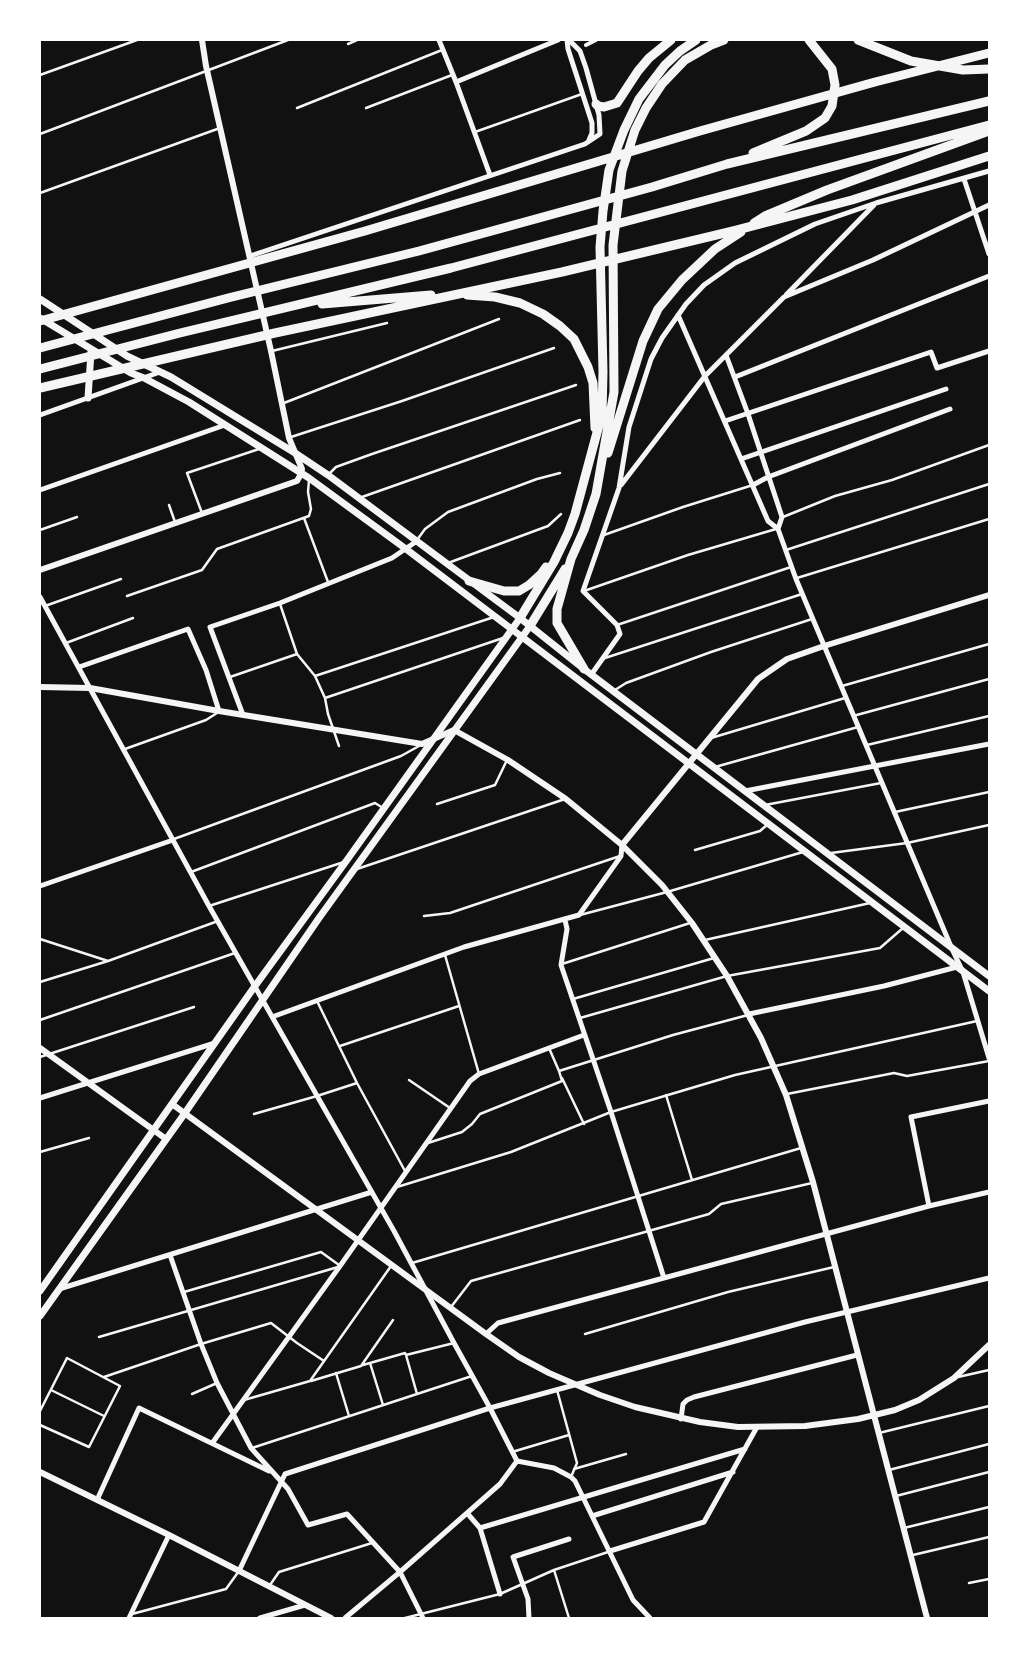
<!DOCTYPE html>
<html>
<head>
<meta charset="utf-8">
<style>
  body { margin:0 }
  #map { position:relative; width:1029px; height:1658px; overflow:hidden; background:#111; font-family:"Archivo Narrow",sans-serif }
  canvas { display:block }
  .frame { position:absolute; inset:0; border:41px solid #fff; pointer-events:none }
</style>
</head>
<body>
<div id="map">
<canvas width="1029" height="1658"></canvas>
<div class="frame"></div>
</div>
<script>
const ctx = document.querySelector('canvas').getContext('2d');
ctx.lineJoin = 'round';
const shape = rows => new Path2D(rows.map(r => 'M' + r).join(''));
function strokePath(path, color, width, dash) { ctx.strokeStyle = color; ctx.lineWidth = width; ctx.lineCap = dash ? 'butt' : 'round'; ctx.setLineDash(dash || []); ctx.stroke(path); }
strokePath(shape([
  [348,44,357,40],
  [40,75,137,40],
  [297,108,442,50],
  [366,108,452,75],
  [475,132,582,94],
  [40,134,288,40],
  [40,193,220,128],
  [272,351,387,323],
  [284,403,499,319],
  [291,437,402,401,554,348],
  [329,474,336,467,372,454,576,385],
  [362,497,580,420],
  [169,505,175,522],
  [202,513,187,473,259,449],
  [783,517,835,496,892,480,989,445],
  [304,518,328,582],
  [40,530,77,517],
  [604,535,683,507,753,485],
  [417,540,425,529,448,512,537,479,560,473],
  [786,550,989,484],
  [448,563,548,526,561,514],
  [797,578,989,519],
  [584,591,688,555,776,529],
  [127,596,202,570,217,549,309,516,311,509,308,492,309,480],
  [280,604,297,654,315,676,325,698,328,714,339,746],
  [45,606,121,579],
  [617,625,791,567],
  [66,643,133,618],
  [605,658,802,594],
  [315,676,494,617],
  [230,677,297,654],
  [842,686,989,644],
  [615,690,626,683,711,652,812,619],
  [325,698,503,638],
  [853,716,989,679],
  [711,738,845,698],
  [867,745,989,716],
  [125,749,206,720,217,713],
  [715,767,858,727],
  [437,804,495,785,507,760],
  [765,805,881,783],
  [895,812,989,792],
  [174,839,401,756,419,746],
  [695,850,760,831,768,824],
  [831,853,907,843,989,825],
  [357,869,565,799],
  [191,872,375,803,383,808],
  [209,906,344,862],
  [580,915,667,892,803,852],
  [424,916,450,913,620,856],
  [40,939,108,961],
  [705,940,870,903],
  [445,955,479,1074],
  [562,964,690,923],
  [40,982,108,961,218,921],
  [573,999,714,958],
  [317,1001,357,1083,405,1171],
  [580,1018,727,976,880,948,903,928],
  [40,1020,235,953],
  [340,1046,459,1006],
  [549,1048,559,1071],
  [40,1057,194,1007],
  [562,1078,584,1124],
  [409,1080,450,1108],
  [787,1094,894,1073,907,1076,989,1061],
  [666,1095,692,1180],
  [254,1114,317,1096,357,1083],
  [428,1143,462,1132,472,1124,480,1114,562,1081,559,1071,673,1035,748,1015],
  [40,1152,89,1138],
  [397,1187,511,1152,611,1112,735,1075,977,1021],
  [412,1263,801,1148],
  [184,1292,321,1252,339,1265],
  [451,1307,471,1281,709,1214,721,1204,812,1183],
  [585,1334,728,1292,834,1267],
  [99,1337,338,1267],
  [406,1355,417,1394],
  [370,1363,383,1405],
  [363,1365,405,1353,406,1355,454,1343],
  [336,1373,349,1416],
  [104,1377,201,1344,271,1323,297,1343,324,1361],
  [958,1377,989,1370],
  [311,1381,361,1366,393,1320],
  [51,1390,104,1416],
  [557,1390,577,1463,571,1477],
  [192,1394,217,1383],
  [244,1400,310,1381,391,1266],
  [40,1411,67,1358,120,1386,89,1447,40,1425],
  [879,1433,989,1406],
  [252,1448,472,1376],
  [512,1452,569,1435],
  [574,1469,626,1454],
  [889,1470,989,1444],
  [896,1496,989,1472],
  [904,1528,989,1507],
  [913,1555,989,1537],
  [554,1570,569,1618],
  [969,1583,989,1579],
  [270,1585,279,1572,372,1543],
  [132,1614,226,1589,239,1571],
  [405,1618,500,1594,554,1570,608,1552]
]), '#f5f5f5', 2.5);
strokePath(shape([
  [586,45,596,40]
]), '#f5f5f5', 4);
strokePath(shape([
  [439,40,456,82,490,175],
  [567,40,568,49,592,123,592,133,589,140],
  [456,82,558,40],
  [964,179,989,254],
  [250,256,585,144,600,134,599,115,586,68,580,51,569,40],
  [786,295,874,205],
  [678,315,768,521,778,529,796,579,952,949,963,972,989,1058],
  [726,355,748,414,782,517,778,529],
  [735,377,989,276],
  [40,415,160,372],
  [725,421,931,352,937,368,989,351],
  [741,459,946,389],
  [621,485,705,376,784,297,873,260,989,205],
  [753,485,768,477,950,409],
  [40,490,225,425],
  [40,597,209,906,394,1231,454,1343,490,1408,517,1461],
  [79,667,188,629,206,670,219,711],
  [591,675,620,634,617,625,583,591,619,488,629,427,651,359,662,338,686,304,704,285,735,263,815,224,876,203,989,171],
  [243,715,210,627,280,603,392,558,417,541],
  [745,791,989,744],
  [40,886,173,840],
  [565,920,567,929,561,965,611,1112,664,1278],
  [749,1014,884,986,957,967],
  [272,1017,464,947,579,915,621,856,622,845],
  [40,1098,215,1043],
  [929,1206,911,1117,989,1101],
  [170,1255,201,1344,217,1383,251,1448,288,1489,308,1525,347,1514,400,1572,423,1618],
  [59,1289,372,1192],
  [486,1334,498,1323,929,1206,989,1192],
  [681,1419,683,1404,687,1400,694,1397,857,1355],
  [213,1442,340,1266,470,1081,479,1074,584,1035],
  [517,1461,554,1468,571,1477,575,1481,633,1600,650,1618],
  [97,1500,139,1408,269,1471],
  [467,1513,480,1528,500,1594],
  [592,1516,733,1472],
  [480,1528,745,1449],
  [610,1551,704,1522,757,1427],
  [239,1571,285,1474,490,1408,805,1322,989,1278],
  [129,1618,169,1535],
  [260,1618,305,1605],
  [345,1618,400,1572,500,1484,517,1461],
  [529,1618,528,1599,513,1557,569,1539]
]), '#f5f5f5', 5);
strokePath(shape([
  [40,570,297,481,301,474,302,469,289,438,271,351,206,66,202,40],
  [40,687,90,688,219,711,422,744,454,730,508,760,566,799,622,845,662,885,692,923,727,976,761,1038,786,1095,813,1182,927,1618],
  [622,845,758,679,787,659,824,646,989,595],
  [40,1048,166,1139],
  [172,1104,486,1334,519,1357,549,1373,600,1395,635,1407,700,1422,738,1427,805,1426,858,1419,895,1410,919,1400,954,1378,989,1345],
  [40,1472,169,1535,331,1618]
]), '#f5f5f5', 6);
strokePath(shape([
  [40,299,127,356,171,377,295,453,328,475,520,618,584,669,989,976],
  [40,318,131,373,144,378,189,402,309,478,406,549,989,991],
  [88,398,91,352],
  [40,1291,255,986,347,860,520,618],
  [40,1316,185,1113,319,918,530,626]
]), '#f5f5f5', 7);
strokePath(shape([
  [858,40,911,61,963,70,989,69],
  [596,104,598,106,604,107,617,103,638,71,649,58,671,40],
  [753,153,806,131,825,118,832,106,835,85,832,69,809,40],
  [754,223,765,216,827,190,989,131],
  [467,295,495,297,520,303,543,314,560,326,574,339,588,367,593,383,595,428],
  [322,304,431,295],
  [40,321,365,231,700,131,875,82,989,53],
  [40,348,228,298,419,251,652,187,727,164,989,101],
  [40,369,180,333,451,268,989,125],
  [40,388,275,333,562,272,733,231,852,200,989,156],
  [608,453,643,341,658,309,682,280,715,249,741,232],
  [469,581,504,591,519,591,529,585,541,574,546,567],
  [520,618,554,562,568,533,575,514,602,414,603,372,600,247,603,211,609,170,624,130,639,99,665,65,680,51,696,40],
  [530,626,565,569],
  [584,669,557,623,557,609,571,559,584,530,596,494,614,392,613,245,622,171,635,130,646,108,662,84,685,60,711,45,724,40]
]), '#f5f5f5', 9);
</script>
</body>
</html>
